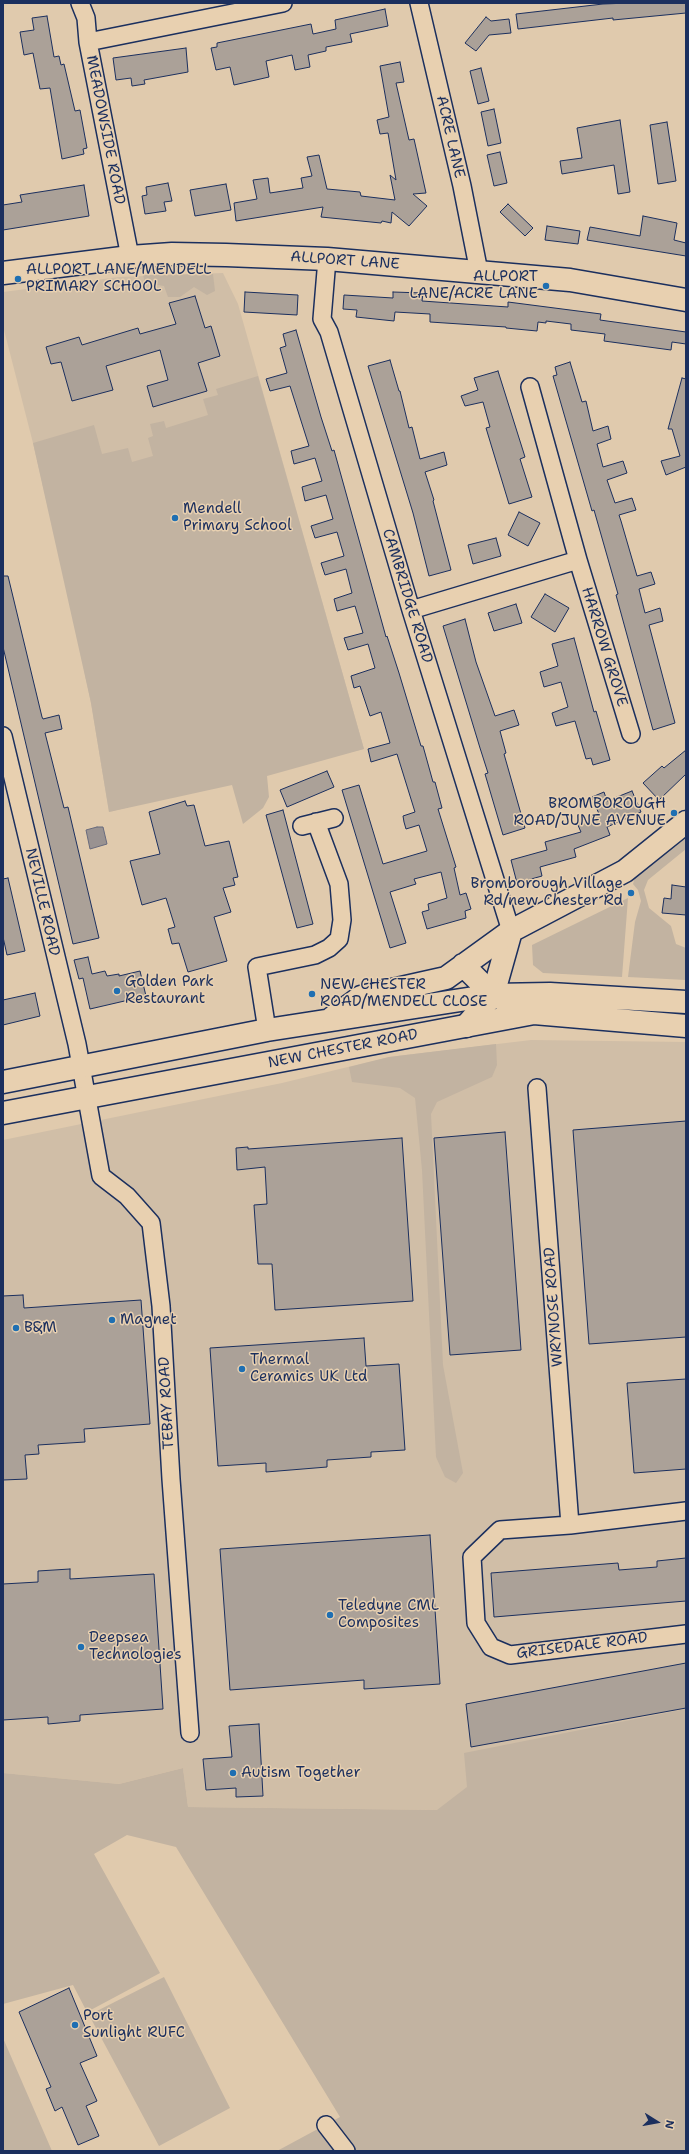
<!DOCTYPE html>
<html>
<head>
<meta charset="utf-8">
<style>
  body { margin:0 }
  #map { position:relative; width:689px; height:2154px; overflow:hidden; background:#e0caad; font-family:"Shantell Sans",sans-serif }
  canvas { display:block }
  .frame { position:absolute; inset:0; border:4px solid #1b2f5e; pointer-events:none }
  .north { position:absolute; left:637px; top:2102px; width:40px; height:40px; -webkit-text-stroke:3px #e8d0b0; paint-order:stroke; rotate:101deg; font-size:11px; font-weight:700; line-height:16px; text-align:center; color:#1b2f5e }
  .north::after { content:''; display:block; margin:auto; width:14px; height:18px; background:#1b2f5e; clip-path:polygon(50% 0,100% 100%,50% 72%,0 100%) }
</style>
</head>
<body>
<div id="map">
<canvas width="689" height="2154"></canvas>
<div class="frame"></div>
<div class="north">N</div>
</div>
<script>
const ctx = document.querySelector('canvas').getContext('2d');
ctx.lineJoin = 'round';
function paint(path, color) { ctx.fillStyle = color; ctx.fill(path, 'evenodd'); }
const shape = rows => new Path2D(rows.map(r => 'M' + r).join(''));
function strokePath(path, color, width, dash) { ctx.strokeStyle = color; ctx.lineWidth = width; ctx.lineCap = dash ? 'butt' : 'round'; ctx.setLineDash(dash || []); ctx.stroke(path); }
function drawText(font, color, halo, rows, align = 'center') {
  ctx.font = font + ' "Shantell Sans",sans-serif'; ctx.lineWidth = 3; ctx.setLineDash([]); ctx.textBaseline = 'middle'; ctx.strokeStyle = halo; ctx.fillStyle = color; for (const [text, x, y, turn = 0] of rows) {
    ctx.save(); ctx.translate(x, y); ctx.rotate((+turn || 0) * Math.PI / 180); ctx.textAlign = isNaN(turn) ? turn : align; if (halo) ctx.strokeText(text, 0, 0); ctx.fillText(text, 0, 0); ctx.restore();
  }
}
paint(shape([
  [223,273,238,304,364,749,109,812,91,703,68,594,33,443,3,326,3,292,119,277],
  [531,1040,686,1042,686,2151,437,1810,188,1807,183,1768,119,1784,3,1773,3,1140,282,1083,389,1057]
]), '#d0bea7');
paint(shape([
  [213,274,215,291,207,295,194,287,180,297,168,297,164,286,145,283,143,275],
  [258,376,364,749,267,776,269,797,263,808,243,824,232,785,109,812,91,703,33,443,94,425,102,454,128,448,132,462,153,456,148,438,153,436,150,424,164,421,166,428,208,415,203,399,218,395,216,389],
  [686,834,686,849,648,880,644,890,649,908,671,926,676,944,686,948,686,980,628,977,635,922,641,901,638,890,633,884,636,874],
  [628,898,622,977,543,973,533,965,532,945],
  [496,1044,497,1065,492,1077,437,1102,431,1114,443,1365,463,1473,456,1483,445,1477,436,1457,422,1170,415,1098,400,1088,352,1082,349,1067,389,1057],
  [686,1709,686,2151,277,2151,340,2117,176,1847,127,1835,94,1854,160,1973,87,2012,73,1985,3,2004,3,1773,119,1784,183,1768,188,1807,437,1810,467,1787,464,1753],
  [164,1977,230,2108,159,2146,89,2015],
  [3,2038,52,2151,3,2151]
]), '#c2b3a1');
const water = shape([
  [97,827,103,827,107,844,90,849,86,830,97,827]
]);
paint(water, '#999291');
strokePath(water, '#676a7d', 1);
const building = shape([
  [629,3,686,3,686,13,613,20,613,18,518,29,516,14,603,4,629,3],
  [385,9,388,26,350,34,352,42,326,47,326,51,308,55,310,67,295,70,292,55,266,61,269,77,234,85,230,67,216,70,211,48,217,47,217,43,311,24,313,34,336,29,335,20,385,9],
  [47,16,54,57,59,56,61,65,64,64,75,111,80,110,87,148,83,149,84,154,62,159,50,88,40,89,33,53,24,55,20,32,34,30,32,18,47,16],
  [486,17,491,21,509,19,511,33,489,35,476,51,465,43,486,17],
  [186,48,188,72,144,80,145,84,132,86,131,78,116,80,113,58,186,48],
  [400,62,404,82,396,83,409,140,414,139,426,193,413,194,427,206,409,226,392,212,391,223,382,221,381,223,321,217,323,207,236,221,234,203,257,199,253,180,268,178,270,193,303,188,301,178,312,176,307,157,319,155,327,189,360,192,361,196,395,200,390,175,396,180,388,133,380,134,377,120,389,117,380,66,400,62],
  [481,68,489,101,478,104,470,71,481,68],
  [494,109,501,143,488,146,481,112,494,109],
  [620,120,630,192,618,194,614,165,562,174,560,161,582,158,577,128,620,120],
  [667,122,676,181,658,184,650,125,667,122],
  [500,152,507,183,494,186,487,155,500,152],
  [168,183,172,201,164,202,166,211,145,214,142,196,147,195,146,187,168,183],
  [226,184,231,210,195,216,190,190,226,184],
  [84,185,89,216,3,230,3,205,22,202,20,195,84,185],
  [508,204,533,228,525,236,500,212,508,204],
  [643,216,677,223,674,240,686,243,686,256,587,240,590,227,640,236,643,216],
  [547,226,580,231,578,244,545,240,547,226],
  [245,292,298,295,297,315,244,312,245,292],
  [393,292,423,293,422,301,508,307,508,302,601,314,600,320,686,332,686,344,672,342,671,350,604,341,605,334,571,330,571,324,546,321,546,323,538,322,537,331,506,328,506,327,430,322,430,314,395,312,394,321,356,317,357,310,343,309,344,295,393,298,393,292],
  [195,296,205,328,211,326,220,356,198,363,207,391,153,407,147,386,168,380,160,350,106,366,113,390,72,401,61,362,51,364,46,347,79,337,82,345,138,328,140,334,176,324,169,303,195,296],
  [296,330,321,417,332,451,334,450,386,637,387,636,399,673,421,746,423,746,433,782,435,782,442,808,438,809,456,867,454,868,460,895,466,893,471,909,465,911,466,918,427,929,422,912,429,910,428,904,447,898,441,872,414,879,416,884,390,892,406,943,390,948,342,790,359,785,383,864,427,851,419,825,406,829,404,822,403,816,415,812,397,754,371,762,368,749,390,743,381,712,370,716,360,686,354,688,351,676,375,668,368,644,348,650,344,638,363,633,355,606,337,611,334,599,352,593,346,569,325,575,321,563,344,556,337,532,315,538,311,526,333,519,326,495,305,501,302,487,322,481,315,458,294,464,291,451,309,446,290,386,270,391,266,379,287,373,280,348,286,346,283,334,296,330],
  [390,360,399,391,400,391,409,428,412,427,420,459,444,452,447,465,425,472,434,500,433,501,451,570,429,576,413,513,368,366,390,360],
  [570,362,582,402,586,401,593,431,608,426,611,439,597,444,603,467,623,461,627,473,607,480,615,503,632,498,636,510,619,515,621,521,637,576,651,572,655,584,639,589,645,613,660,608,663,621,649,625,675,723,653,730,616,595,618,594,594,510,592,511,553,376,557,375,555,367,570,362],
  [498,371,525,457,520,459,532,497,509,504,486,428,490,427,483,402,465,406,461,396,478,390,474,378,498,371],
  [682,378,686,379,686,467,666,475,661,461,680,456,672,429,668,429,682,378],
  [519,512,540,523,528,546,508,535,519,512],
  [496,538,501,556,473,564,468,545,496,538],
  [3,576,8,576,42,717,43,719,59,715,62,729,45,733,64,808,68,807,99,938,73,944,3,647,3,576],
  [545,594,569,608,555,632,531,617,545,594],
  [516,604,522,623,494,631,488,613,516,604],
  [465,619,476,662,495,716,514,710,519,725,500,731,506,753,504,754,525,828,503,835,485,774,488,773,480,748,443,626,465,619],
  [574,638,594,712,596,711,610,760,593,765,591,758,586,759,575,721,556,726,552,713,568,707,561,682,544,687,540,672,558,666,552,644,574,638],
  [686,750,686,774,659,800,643,783,662,766,664,768,686,750],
  [327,771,334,787,287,807,280,790,327,771],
  [632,791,641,812,607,827,610,835,574,849,576,857,540,867,542,876,517,883,511,860,547,850,545,842,581,832,577,823,599,814,592,797,604,792,607,801,632,791],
  [185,801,187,806,194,805,205,846,229,841,238,877,233,878,235,885,223,888,231,912,214,917,227,961,188,972,179,943,172,944,168,929,175,927,166,898,142,905,130,861,160,854,149,812,185,801],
  [283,810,313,924,297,928,266,815,283,810],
  [8,878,25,951,7,955,3,937,3,879,8,878],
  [672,885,686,887,686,915,662,913,664,898,671,899,672,885],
  [88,957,92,974,105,971,107,976,119,974,119,976,140,971,146,996,90,1009,83,978,79,979,74,960,88,957],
  [35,993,40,1016,3,1025,3,1000,35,993],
  [686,1121,686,1337,589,1344,573,1130,686,1121],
  [505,1132,521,1350,450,1355,434,1138,505,1132],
  [402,1138,413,1301,275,1310,272,1264,258,1264,254,1205,267,1204,265,1167,237,1170,236,1148,248,1147,248,1149,402,1138],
  [23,1295,24,1308,141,1300,150,1424,84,1429,85,1442,38,1445,39,1454,25,1455,27,1479,3,1480,3,1296,23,1295],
  [364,1338,366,1366,399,1364,405,1450,371,1452,371,1457,327,1460,327,1467,266,1472,266,1463,218,1466,210,1348,364,1338],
  [686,1379,686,1469,634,1473,627,1383,686,1379],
  [430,1535,440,1684,364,1689,364,1680,230,1690,220,1549,430,1535],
  [686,1558,686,1601,494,1617,491,1573,618,1563,619,1570,657,1567,657,1561,686,1558],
  [70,1569,70,1579,154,1574,163,1709,80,1715,80,1721,48,1724,48,1717,3,1720,3,1584,38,1582,38,1571,70,1569],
  [686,1663,686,1708,471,1747,466,1704,686,1663],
  [259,1724,263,1796,236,1797,236,1788,206,1790,203,1759,232,1757,229,1726,259,1724],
  [69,1988,97,2056,80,2063,97,2101,86,2106,99,2136,78,2145,62,2107,55,2111,46,2089,51,2087,19,2012,69,1988]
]);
paint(building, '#aba198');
strokePath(building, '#1b2f5e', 1);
const street = shape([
  [80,3,86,18,88,42,130,257],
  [419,3,462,186,479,272],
  [88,42,283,3],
  [327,259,322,319,329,332,411,610,511,931],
  [530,387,578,560],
  [411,610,578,560,631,734],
  [3,736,77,1044,101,1176,127,1196,151,1223,161,1306,171,1479,190,1733],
  [302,826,334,818],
  [267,1030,257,967,315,955,329,948,339,939,342,920,339,884,316,822],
  [537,1088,570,1525],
  [686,1511,570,1525,500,1530,472,1557,476,1623,491,1647,510,1655,686,1634],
  [326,2125,346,2151]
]);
const secondary = shape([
  [3,273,130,257,172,254,226,255,327,259,570,280,686,300],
  [466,1026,493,995,511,931,625,871,686,822]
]);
const highway = shape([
  [463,965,493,995,504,1000],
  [332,1018,361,997,446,978,511,931],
  [3,1082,267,1030,493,995,550,994,686,1002],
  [3,1113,534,1013,686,1026]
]);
strokePath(street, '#1b2f5e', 20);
strokePath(secondary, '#1b2f5e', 25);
strokePath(highway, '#1b2f5e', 25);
strokePath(street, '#e8d0b0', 17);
strokePath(secondary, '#e8d0b0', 22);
strokePath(highway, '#e8d0b0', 22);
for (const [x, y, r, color] of [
  [18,279,4,"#1f6fb2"],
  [546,286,4,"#1f6fb2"],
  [175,518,4,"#1f6fb2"],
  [674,813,4,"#1f6fb2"],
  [631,893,4,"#1f6fb2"],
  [117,991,4,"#1f6fb2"],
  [312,994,4,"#1f6fb2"],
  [112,1320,4,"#1f6fb2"],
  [16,1328,4,"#1f6fb2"],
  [242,1369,4,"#1f6fb2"],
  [330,1615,4,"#1f6fb2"],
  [81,1647,4,"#1f6fb2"],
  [233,1773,4,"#1f6fb2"],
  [75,2025,4,"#1f6fb2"]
]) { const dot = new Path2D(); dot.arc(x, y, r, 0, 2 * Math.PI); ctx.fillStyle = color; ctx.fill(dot); strokePath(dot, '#e8d0b0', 1.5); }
drawText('15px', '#1b2f5e', '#e8d0b0', [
  ["MEADOWSIDE ROAD",105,130,79],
  ["ACRE LANE",450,137,77],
  ["ALLPORT LANE",345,261,4],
  ["CAMBRIDGE ROAD",407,596,73],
  ["HARROW GROVE",604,647,73],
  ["NEVILLE ROAD",42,902,77],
  ["NEW CHESTER ROAD",343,1049,-11],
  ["WRYNOSE ROAD",554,1307,-94],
  ["TEBAY ROAD",167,1403,-93],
  ["GRISEDALE ROAD",582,1646,-7]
]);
drawText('15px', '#1b2f5e', '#e8d0b0', [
  ["ALLPORT LANE/MENDELL",26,270],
  ["PRIMARY SCHOOL",26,287],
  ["ALLPORT",538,277,"right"],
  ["LANE/ACRE LANE",538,294,"right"],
  ["Mendell",183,509],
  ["Primary School",183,526],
  ["BROMBOROUGH",666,804,"right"],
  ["ROAD/JUNE AVENUE",666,821,"right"],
  ["Bromborough Village",623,884,"right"],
  ["Rd/new Chester Rd",623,901,"right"],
  ["Golden Park",125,982],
  ["Restaurant",125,999],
  ["NEW CHESTER",320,985],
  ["ROAD/MENDELL CLOSE",320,1002],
  ["Magnet",120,1320],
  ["B&M",24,1328],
  ["Thermal",250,1360],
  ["Ceramics UK Ltd",250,1377],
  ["Teledyne CML",338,1606],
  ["Composites",338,1623],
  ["Deepsea",89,1638],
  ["Technologies",89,1655],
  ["Autism Together",241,1773],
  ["Port",83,2016],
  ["Sunlight RUFC",83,2033]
], 'left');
</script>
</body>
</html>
